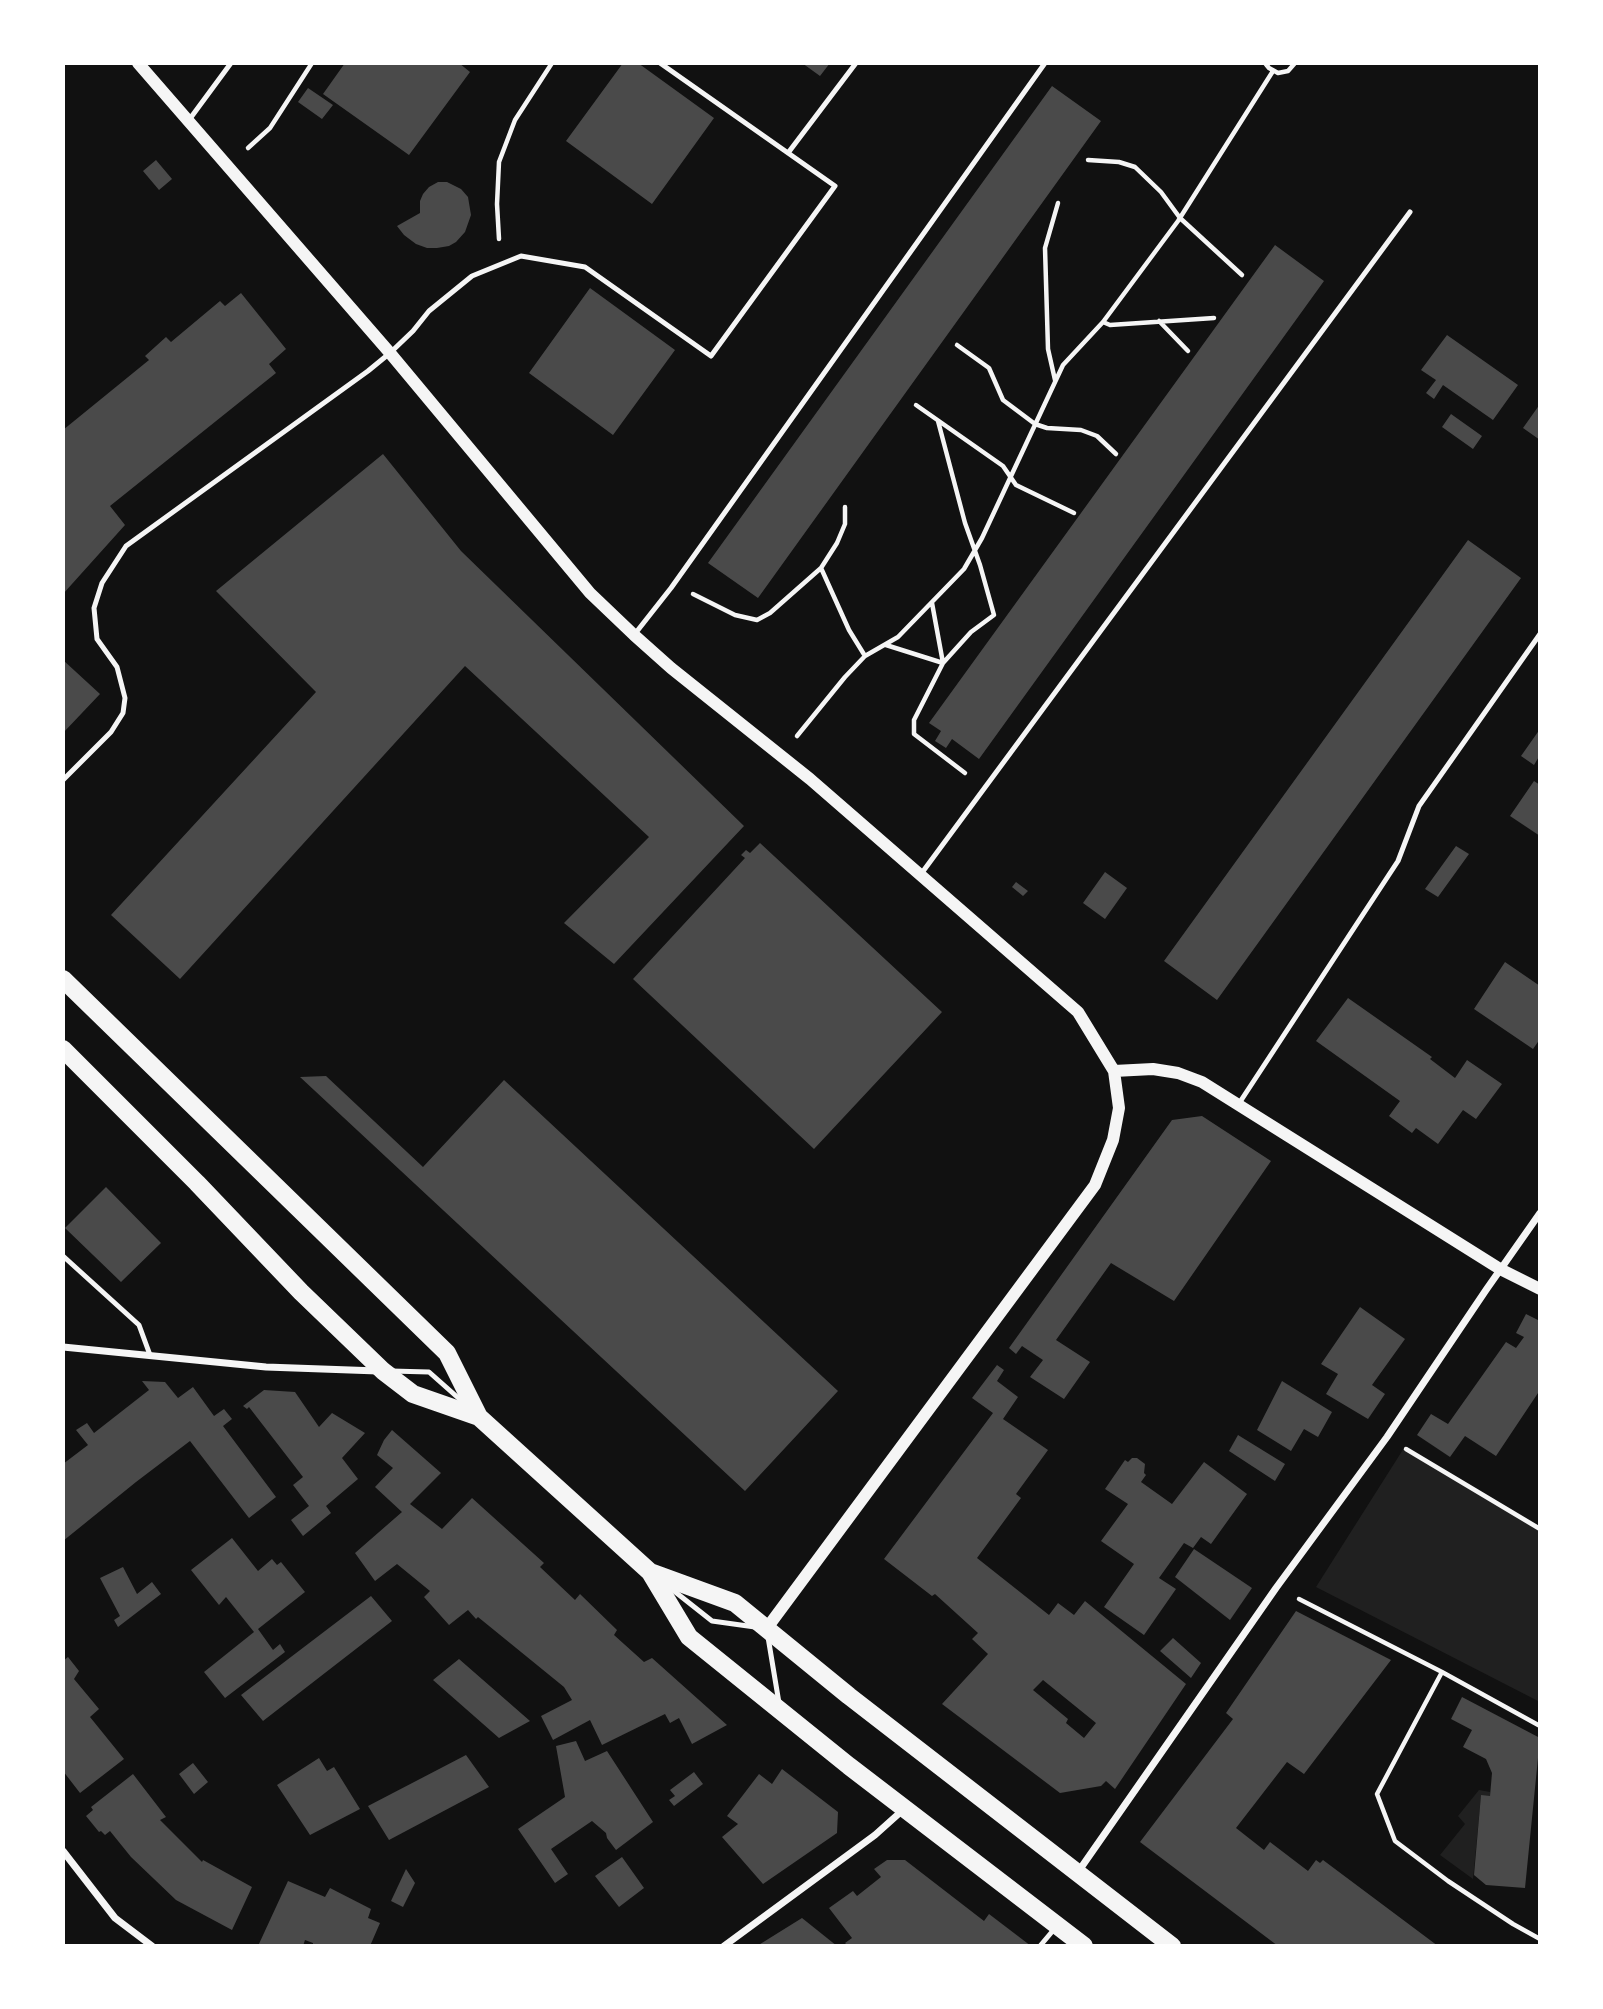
<!DOCTYPE html>
<html>
<head>
<meta charset="utf-8">
<style>
  body { margin:0 }
  #map { position:relative; width:1603px; height:2009px; overflow:hidden; background:#111; font-family:Georgia,serif }
  canvas { display:block }
  .frame { position:absolute; inset:0; border:65px solid #fff; pointer-events:none }
</style>
</head>
<body>
<div id="map">
<canvas width="1603" height="2009"></canvas>
<div class="frame"></div>
</div>
<script>
const ctx = document.querySelector('canvas').getContext('2d');
ctx.lineJoin = 'round';
function paint(path, color) { ctx.fillStyle = color; ctx.fill(path, 'evenodd'); }
const shape = rows => new Path2D(rows.map(r => 'M' + r).join(''));
function strokePath(path, color, width, dash) { ctx.strokeStyle = color; ctx.lineWidth = width; ctx.lineCap = dash ? 'butt' : 'round'; ctx.setLineDash(dash || []); ctx.stroke(path); }
paint(shape([
  [1404,1448,1540,1529,1540,1702,1316,1587],
  [1479,1790,1490,1792,1490,1796,1481,1796,1473,1879,1440,1855,1465,1824,1458,1816]
]), '#202020');
paint(shape([
  [345,63,459,63,470,72,409,155,323,94],
  [623,63,638,63,714,118,652,204,566,141],
  [802,63,830,63,820,76],
  [1052,86,1101,121,758,598,708,563],
  [308,88,333,105,322,119,298,102],
  [156,160,172,179,159,190,143,171],
  [438,182,447,182,461,189,468,197,471,215,465,232,456,242,449,246,437,248,427,248,416,244,404,235,397,226,420,213,420,201,423,194,429,187],
  [1275,245,1324,281,979,759,952,739,946,748,935,741,941,731,929,723],
  [590,288,675,350,613,435,529,373],
  [241,293,286,349,269,364,276,373,110,506,125,525,63,594,63,430,149,360,145,356,166,337,171,342,220,301,225,306],
  [1447,335,1518,385,1493,420,1443,385,1434,399,1426,393,1436,380,1421,370],
  [1540,404,1540,440,1523,428],
  [1451,414,1482,436,1473,449,1442,427],
  [383,454,461,551,744,826,614,964,564,923,649,837,465,666,180,979,111,915,316,692,216,591],
  [1468,540,1521,578,1217,1000,1164,961],
  [63,660,100,694,63,733],
  [1540,729,1540,755,1534,765,1521,756],
  [1534,781,1540,785,1540,836,1510,816],
  [760,843,942,1012,814,1149,633,979,745,858,741,855,746,850,750,853],
  [1456,846,1469,854,1438,897,1425,889],
  [1105,872,1127,888,1105,919,1083,903],
  [1016,882,1028,891,1023,896,1012,887],
  [1505,962,1540,986,1540,1039,1533,1049,1474,1009],
  [1348,998,1432,1057,1430,1059,1455,1078,1467,1060,1502,1084,1476,1119,1463,1110,1438,1144,1416,1128,1412,1133,1389,1116,1400,1101,1316,1041],
  [326,1076,423,1167,504,1080,838,1391,745,1491,300,1077],
  [1202,1116,1271,1161,1174,1301,1111,1263,1056,1340,1090,1362,1064,1399,1030,1377,1043,1360,1022,1346,1016,1354,1009,1348,1172,1120],
  [106,1187,161,1243,121,1282,65,1228],
  [1360,1307,1405,1339,1372,1385,1385,1394,1368,1419,1326,1394,1338,1374,1321,1364],
  [1526,1314,1540,1321,1540,1390,1496,1456,1465,1436,1450,1457,1417,1435,1431,1414,1448,1424,1506,1342,1516,1348,1524,1337,1516,1333],
  [997,1365,1004,1370,997,1381,1018,1397,1003,1419,1048,1450,1016,1494,1021,1498,977,1558,1049,1615,1058,1603,1074,1615,1085,1601,1186,1684,1115,1789,1106,1781,1101,1786,1060,1793,942,1704,988,1654,972,1639,978,1633,935,1594,932,1596,884,1559,993,1413,972,1398],
  [1043,1680,1096,1723,1084,1738,1066,1723,1068,1719,1033,1690],
  [142,1381,165,1382,178,1398,193,1387,214,1416,224,1409,232,1419,223,1426,276,1497,249,1518,190,1441,136,1482,63,1541,63,1464,88,1445,76,1430,87,1423,94,1433,149,1390],
  [1282,1381,1332,1412,1318,1437,1304,1429,1291,1451,1257,1430],
  [264,1390,295,1392,319,1427,332,1413,365,1433,342,1458,358,1479,326,1506,331,1513,303,1536,291,1520,309,1506,293,1485,303,1477,249,1407,247,1409,243,1406],
  [392,1430,441,1473,410,1504,442,1529,472,1498,544,1563,540,1567,575,1600,580,1594,617,1630,614,1635,644,1662,652,1658,727,1725,692,1744,679,1718,670,1723,665,1714,602,1745,590,1720,553,1740,541,1716,572,1700,564,1687,478,1617,476,1619,468,1610,449,1625,424,1597,430,1591,397,1564,375,1581,355,1553,402,1512,375,1487,393,1468,377,1455,384,1440],
  [1238,1435,1285,1464,1275,1481,1229,1451],
  [1132,1458,1137,1458,1145,1464,1144,1473,1146,1475,1141,1482,1172,1504,1204,1462,1247,1494,1211,1544,1201,1537,1193,1548,1184,1543,1159,1578,1176,1589,1144,1635,1104,1607,1134,1564,1101,1541,1128,1504,1105,1489,1125,1460,1128,1462],
  [232,1538,258,1571,272,1559,277,1565,281,1562,305,1592,258,1629,273,1650,280,1644,285,1652,225,1698,204,1672,254,1632,226,1597,219,1605,191,1570],
  [1194,1549,1252,1588,1230,1620,1175,1577],
  [123,1567,137,1594,152,1582,161,1594,118,1627,114,1620,120,1616,100,1578],
  [371,1596,392,1621,263,1721,241,1695],
  [1296,1611,1391,1660,1304,1774,1287,1762,1236,1828,1264,1850,1270,1842,1308,1871,1316,1860,1320,1863,1323,1860,1438,1946,1278,1946,1140,1842,1233,1719,1226,1713],
  [1173,1638,1201,1663,1191,1678,1160,1651],
  [68,1657,79,1671,74,1679,99,1709,90,1717,124,1759,80,1793,63,1771,63,1661],
  [459,1659,530,1721,499,1738,433,1680],
  [1462,1697,1540,1738,1525,1888,1486,1885,1474,1875,1481,1795,1490,1796,1492,1773,1486,1759,1463,1747,1472,1730,1451,1719],
  [576,1741,585,1761,607,1751,653,1822,616,1850,607,1838,606,1833,592,1821,551,1849,568,1874,555,1883,518,1829,565,1797,556,1746],
  [466,1755,489,1787,389,1840,368,1806],
  [319,1758,327,1771,334,1767,360,1809,310,1835,277,1785],
  [193,1763,208,1782,194,1794,179,1774],
  [782,1769,838,1812,837,1833,763,1884,722,1837,738,1824,727,1816,759,1774,772,1784],
  [694,1772,703,1784,674,1806,669,1800,675,1796,670,1790],
  [133,1774,166,1817,160,1820,202,1862,203,1860,252,1887,232,1930,176,1900,131,1857,110,1831,105,1835,101,1831,99,1832,86,1816,93,1810,91,1807],
  [622,1857,644,1888,619,1907,595,1876],
  [887,1860,905,1860,984,1921,989,1914,1031,1946,848,1946,845,1943,852,1938,829,1908,853,1891,857,1896,881,1877,874,1869],
  [406,1869,415,1883,403,1907,391,1901],
  [288,1881,325,1897,330,1888,371,1909,368,1918,380,1923,370,1946,313,1946,313,1943,305,1940,303,1946,258,1946],
  [802,1918,837,1946,757,1946]
]), '#4a4a4a');
strokePath(shape([
  [1265,63,1269,68,1278,73,1288,71,1295,63],
  [248,148,270,128,312,63],
  [1088,160,1119,162,1135,167,1161,192,1180,218,1242,275],
  [499,239,497,204,499,162,515,120,552,63],
  [1159,321,1188,351],
  [1103,322,1110,325,1214,318],
  [957,345,989,368,1003,400,1035,424,1047,428,1081,430,1097,436,1116,454],
  [1055,380,1048,349,1045,248,1058,203],
  [916,405,1003,466,1016,485,1074,513],
  [938,421,965,523,980,565,994,615,971,632,943,663,914,720,914,734,965,773],
  [821,568,849,630,865,656],
  [693,594,735,615,757,620,770,613,821,568,837,543,845,524,845,507],
  [886,645,943,663,932,603],
  [797,736,845,677,865,656,898,637,964,569,982,538,1063,365,1103,322,1178,221,1273,71],
  [1406,1449,1540,1529],
  [1299,1599,1442,1672,1540,1726],
  [1442,1672,1377,1794,1395,1841,1448,1881,1513,1924,1540,1939]
]), '#f5f5f5', 4.5);
strokePath(shape([
  [189,120,231,63],
  [788,153,856,63],
  [634,635,671,588,1045,63],
  [63,780,111,732,123,713,125,698,117,667,97,639,94,608,102,583,126,546,368,371,390,353,413,331,429,311,472,276,521,256,585,267,711,356,835,186,660,63],
  [921,874,1410,212],
  [1238,1105,1398,861,1419,806,1540,634],
  [63,1256,139,1325,150,1355],
  [391,1371,429,1372,464,1403],
  [669,1587,712,1621,755,1627],
  [768,1637,779,1703],
  [1040,1946,1056,1927]
]), '#f5f5f5', 5);
strokePath(shape([
  [63,1347,266,1367,378,1371],
  [63,1851,115,1918,152,1946],
  [1078,1872,1276,1588,1387,1437,1486,1290,1540,1213],
  [724,1946,875,1835,904,1809]
]), '#f5f5f5', 7);
strokePath(shape([
  [138,63,390,353,590,593,634,635,671,668,810,779,1078,1012,1114,1071,1119,1108,1113,1140,1095,1185,767,1628],
  [1114,1071,1153,1069,1178,1073,1202,1082,1500,1269,1540,1289]
]), '#f5f5f5', 12);
strokePath(shape([
  [63,979,447,1353,479,1417,650,1572,689,1637,849,1766,1084,1946],
  [63,1049,197,1183,301,1292,383,1371,413,1394,479,1417],
  [650,1572,735,1603,849,1696,1172,1946]
]), '#f5f5f5', 18);
</script>
</body>
</html>
